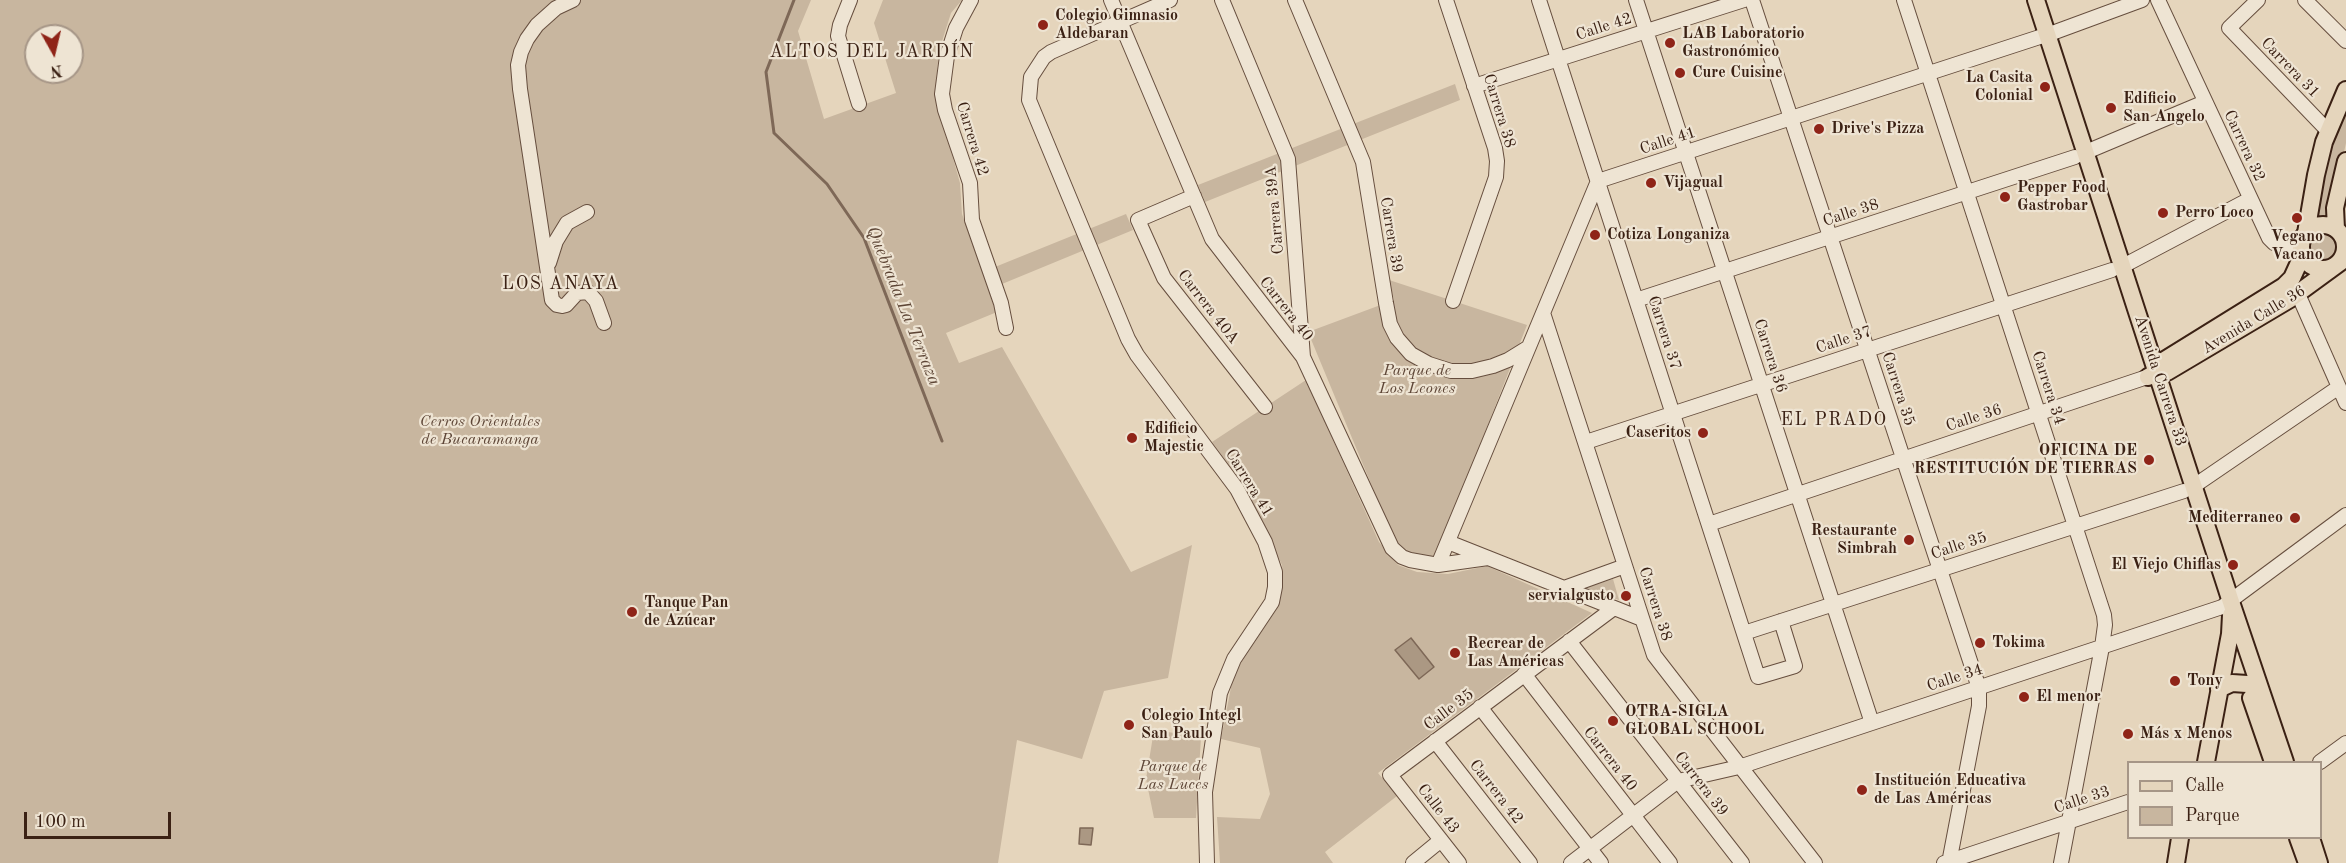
<!DOCTYPE html>
<html>
<head>
<meta charset="utf-8">
<style>
  body { margin:0 }
  #map { position:relative; width:2346px; height:863px; overflow:hidden; background:#e5d5bc; font-family:"Old Standard TT",serif }
  canvas { display:block }
  .legend { position:absolute; left:2127px; top:761px; width:195px; height:78px; box-sizing:border-box; background:#eee4d3; border:2px solid #a69687; margin:0; padding:8px 10px; list-style:none; font-size:18px; color:#3b2114 }
  .legend li { display:flex; align-items:center; gap:12px; height:30px }
  .legend b { width:30px; border:2px solid #a69687 }
  .north { position:absolute; left:24px; top:24px; width:60px; height:60px; box-sizing:border-box; background:#eee4d3; border:2px solid #a69687; border-radius:50%; rotate:172deg; font-size:16px; font-weight:700; line-height:24px; text-align:center; color:#3b2114 }
  .north::after { content:''; display:block; margin:auto; width:21px; height:27px; background:#8f2418; clip-path:polygon(50% 0,100% 100%,50% 72%,0 100%) }
  .scale { position:absolute; left:24px; top:812px; width:147px; height:27px; box-sizing:border-box; border:3px solid #3b2114; border-top:0; padding-left:8px; font-size:18px; line-height:21px; white-space:nowrap; color:#3b2114; -webkit-text-stroke:4px #eee4d3; paint-order:stroke }
</style>
</head>
<body>
<div id="map">
<canvas width="2346" height="863"></canvas>
<ul class="legend">
<li><b style="height:8px;background:#e5d5bc"></b>Calle</li>
<li><b style="height:16px;background:#c8b69f"></b>Parque</li>
</ul>
<div class="north">N</div>
<div class="scale">100 m</div>
</div>
<script>
const ctx = document.querySelector('canvas').getContext('2d');
ctx.lineJoin = 'round';
function paint(path, color) { ctx.fillStyle = color; ctx.fill(path, 'evenodd'); }
const shape = rows => new Path2D(rows.map(r => 'M' + r).join(''));
function strokePath(path, color, width, dash) { ctx.strokeStyle = color; ctx.lineWidth = width; ctx.lineCap = dash ? 'butt' : 'round'; ctx.setLineDash(dash || []); ctx.stroke(path); }
function drawText(font, color, halo, rows, align = 'center') {
  ctx.font = font + ' "Old Standard TT",serif'; ctx.lineWidth = 4.5; ctx.setLineDash([]); ctx.textBaseline = 'middle'; ctx.strokeStyle = halo; ctx.fillStyle = color; for (const [text, x, y, turn = 0] of rows) {
    ctx.save(); ctx.translate(x, y); ctx.rotate((+turn || 0) * Math.PI / 180); ctx.textAlign = isNaN(turn) ? turn : align; if (halo) ctx.strokeText(text, 0, 0); ctx.fillText(text, 0, 0); ctx.restore();
  }
}
paint(shape([
  [0,0,811,0,798,31,824,119,896,93,874,23,883,0,962,0,951,13,939,51,935,94,960,183,962,214,997,312,946,333,959,363,1002,347,1131,572,1192,545,1168,678,1104,691,1082,759,1017,740,998,863,0,863],
  [36,36,72,36,72,72,36,72],
  [1455,84,1460,100,1205,202,1198,185],
  [2346,101,2346,143,2329,221,2315,220,2317,188],
  [1126,214,1133,230,1002,284,995,267],
  '2307 247a16 16 0 1 1 32 0a16 16 0 1 1-32 0Z',
  [1389,280,1527,325,1435,560,1412,557,1396,544,1308,332,1394,300],
  [1306,380,1379,542,1398,565,1417,572,1448,574,1487,566,1592,613,1378,773,1397,796,1325,852,1333,863,1220,863,1217,817,1260,819,1270,794,1260,748,1221,739,1233,677,1282,591,1283,577,1282,565,1243,484,1212,442],
  [1613,579,1619,600,1584,588],
  [1154,730,1201,737,1196,818,1154,818,1146,779]
]), '#c8b69f');
const water = shape([
  [1411,638,1434,667,1419,679,1395,650,1411,638],
  [1080,828,1093,828,1091,845,1079,844,1080,828]
]);
paint(water, '#ab9883');
strokePath(water, '#7e6857', 1.5);
strokePath(shape([
  [794,0,766,72,774,133,827,184,864,238,942,441]
]), '#7e6857', 3);
const minor = shape([
  [573,0,556,8,537,25,527,39,521,52,518,65,520,89,552,300,557,305,562,306,566,305,577,293,588,292,596,301,604,323],
  [850,0,840,25,838,36,859,104],
  [971,0,956,28,947,56,942,94,945,110,970,183,972,220,1001,303,1006,328],
  [1111,0,1212,239,1303,357,1392,548,1402,557,1410,560,1438,565,1488,558],
  [1170,0,1051,52,1044,57,1031,77,1029,100,1128,339,1137,355,1237,489,1265,542,1275,572,1275,587,1272,602,1234,659,1220,693,1205,792,1207,863],
  [1222,0,1288,159,1303,357],
  [1295,0,1363,162,1386,303,1390,324,1397,338,1411,354,1429,364,1451,371,1472,371,1493,366,1508,360,1529,347],
  [1446,0,1495,148,1497,161,1496,177,1453,301],
  [1539,0,1758,677,1795,666,1781,621],
  [1636,0,1872,723],
  [1752,0,1979,688,1979,706,1949,863],
  [1904,0,2104,615,2105,625,2102,647,2061,863],
  [2158,0,2269,238,2274,243,2285,246,2292,245,2302,239],
  [2258,0,2229,28,2328,131],
  [2305,0,2346,41],
  [1474,86,1744,0],
  [2086,152,2205,102],
  [1194,196,1138,220,1164,278,1265,407],
  [549,263,556,241,567,223,587,212],
  [2123,266,2250,199],
  [2298,294,2346,403],
  [1636,300,2075,157],
  [1543,313,1654,655,1815,863],
  [1586,442,2112,270],
  [2194,486,2339,387],
  [1709,524,2147,377],
  [1448,542,1642,619],
  [1438,565,1598,181,2055,32,2142,0],
  [1564,588,1625,566],
  [1744,633,2184,491],
  [1569,641,1742,863],
  [1524,674,1670,863],
  [1480,707,1601,863],
  [1435,741,1530,863],
  [2320,762,2346,743],
  [1413,863,1441,840],
  [1459,863,1390,775,1614,608],
  [1571,863,1678,781,1739,767,2222,607,2346,515],
  [1944,863,2128,802]
]);
const major = shape([
  [2036,0,2231,602,2285,762],
  '2301 247a22 22 0 1 1 44 0a22 22 0 1 1-44 0Z',
  [2336,229,2335,208,2346,161],
  [2306,233,2316,175,2324,142,2346,90],
  [2160,366,2163,361,2284,286,2292,278,2302,256],
  [2148,377,2157,372,2167,372,2290,299,2346,258],
  [2219,689,2232,683,2247,684],
  [2251,698,2273,762],
  [2206,762,2230,634,2231,615],
  [2298,838,2307,863],
  [2311,838,2319,863],
  [2176,863,2180,838]
]);
strokePath(minor, '#664e3e', 16);
strokePath(major, '#3b2114', 20);
strokePath(minor, '#eee4d3', 14);
strokePath(major, '#e5d5bc', 16);
for (const [x, y, r, color] of [
  [1043,25,6,"#8f2418"],
  [1670,43,6,"#8f2418"],
  [1680,73,6,"#8f2418"],
  [2045,87,6,"#8f2418"],
  [2111,108,6,"#8f2418"],
  [1819,129,6,"#8f2418"],
  [1651,183,6,"#8f2418"],
  [2005,197,6,"#8f2418"],
  [2163,213,6,"#8f2418"],
  [2297,218,6,"#8f2418"],
  [1595,235,6,"#8f2418"],
  [1703,433,6,"#8f2418"],
  [1132,438,6,"#8f2418"],
  [2149,460,6,"#8f2418"],
  [2295,518,6,"#8f2418"],
  [1909,540,6,"#8f2418"],
  [2233,565,6,"#8f2418"],
  [1626,596,6,"#8f2418"],
  [632,612,6,"#8f2418"],
  [1980,643,6,"#8f2418"],
  [1455,653,6,"#8f2418"],
  [2175,681,6,"#8f2418"],
  [2024,697,6,"#8f2418"],
  [1613,721,6,"#8f2418"],
  [1129,725,6,"#8f2418"],
  [2128,734,6,"#8f2418"],
  [1862,790,6,"#8f2418"]
]) { const dot = new Path2D(); dot.arc(x, y, r, 0, 2 * Math.PI); ctx.fillStyle = color; ctx.fill(dot); strokePath(dot, '#eee4d3', 2); }
drawText('bold 16px', '#3b2114', '#eee4d3', [
  ["Colegio Gimnasio",1055,16],
  ["Aldebaran",1055,34],
  ["LAB Laboratorio",1682,34],
  ["Gastronómico",1682,52],
  ["Cure Cuisine",1692,73],
  ["La Casita",2033,78,"right"],
  ["Colonial",2033,96,"right"],
  ["Edificio",2123,99],
  ["San Angelo",2123,117],
  ["Drive's Pizza",1831,129],
  ["Vijagual",1663,183],
  ["Pepper Food",2017,188],
  ["Gastrobar",2017,206],
  ["Perro Loco",2175,213],
  ["Cotiza Longaniza",1607,235],
  ["Vegano",2297,237,"center"],
  ["Vacano",2297,255,"center"],
  ["Edificio",1144,429],
  ["Majestic",1144,447],
  ["Caseritos",1691,433,"right"],
  ["OFICINA DE",2137,451,"right"],
  ["RESTITUCIÓN DE TIERRAS",2137,469,"right"],
  ["Mediterraneo",2283,518,"right"],
  ["Restaurante",1897,531,"right"],
  ["Simbrah",1897,549,"right"],
  ["El Viejo Chiflas",2221,565,"right"],
  ["servialgusto",1614,596,"right"],
  ["Tanque Pan",644,603],
  ["de Azúcar",644,621],
  ["Tokima",1992,643],
  ["Recrear de",1467,644],
  ["Las Américas",1467,662],
  ["Tony",2187,681],
  ["El menor",2036,697],
  ["OTRA-SIGLA",1625,712],
  ["GLOBAL SCHOOL",1625,730],
  ["Colegio Integl",1141,716],
  ["San Paulo",1141,734],
  ["Más x Menos",2140,734],
  ["Institución Educativa",1874,781],
  ["de Las Américas",1874,799]
], 'left');
drawText('16px', '#3b2114', '#eee4d3', [
  ["Calle 42",1604,27,-18],
  ["Carrera 31",2290,68,46],
  ["Carrera 38",1499,111,73],
  ["Carrera 42",972,139,73],
  ["Calle 41",1668,141,-18],
  ["Carrera 32",2244,146,65],
  ["Carrera 39A",1275,210,-95],
  ["Calle 38",1851,213,-18],
  ["Carrera 39",1391,235,81],
  ["Carrera 40A",1208,307,52],
  ["Carrera 40",1286,309,52],
  ["Avenida Calle 36",2254,320,-31],
  ["Carrera 37",1664,333,72],
  ["Calle 37",1844,340,-18],
  ["Carrera 36",1770,356,72],
  ["Avenida Carrera 33",2160,381,72],
  ["Carrera 34",2048,388,72],
  ["Carrera 35",1898,389,72],
  ["Calle 36",1974,418,-18],
  ["Carrera 41",1249,483,58],
  ["Calle 35",1959,546,-18],
  ["Carrera 38",1655,604,72],
  ["Calle 34",1955,678,-18],
  ["Calle 35",1449,710,-37],
  ["Carrera 40",1610,759,52],
  ["Carrera 39",1701,784,52],
  ["Carrera 42",1496,792,52],
  ["Calle 33",2082,800,-18],
  ["Calle 43",1438,809,52]
]);
drawText('italic 16px', '#5e4637', '#eee4d3', [
  ["Parque de",1417,371],
  ["Los Leones",1417,389],
  ["Cerros Orientales",480,422],
  ["de Bucaramanga",480,440],
  ["Parque de",1173,767],
  ["Las Luces",1173,785]
]);
ctx.letterSpacing = '1.5px';
drawText('18px', '#3b2114', '#eee4d3', [
  ["ALTOS DEL JARDÍN",872,52],
  ["LOS ANAYA",561,284],
  ["EL PRADO",1834,420]
]);
ctx.letterSpacing = '0px';
drawText('italic 18px', '#5d4535', '#eee4d3', [
  ["Quebrada La Terraza",903,306,68]
]);
</script>
</body>
</html>
